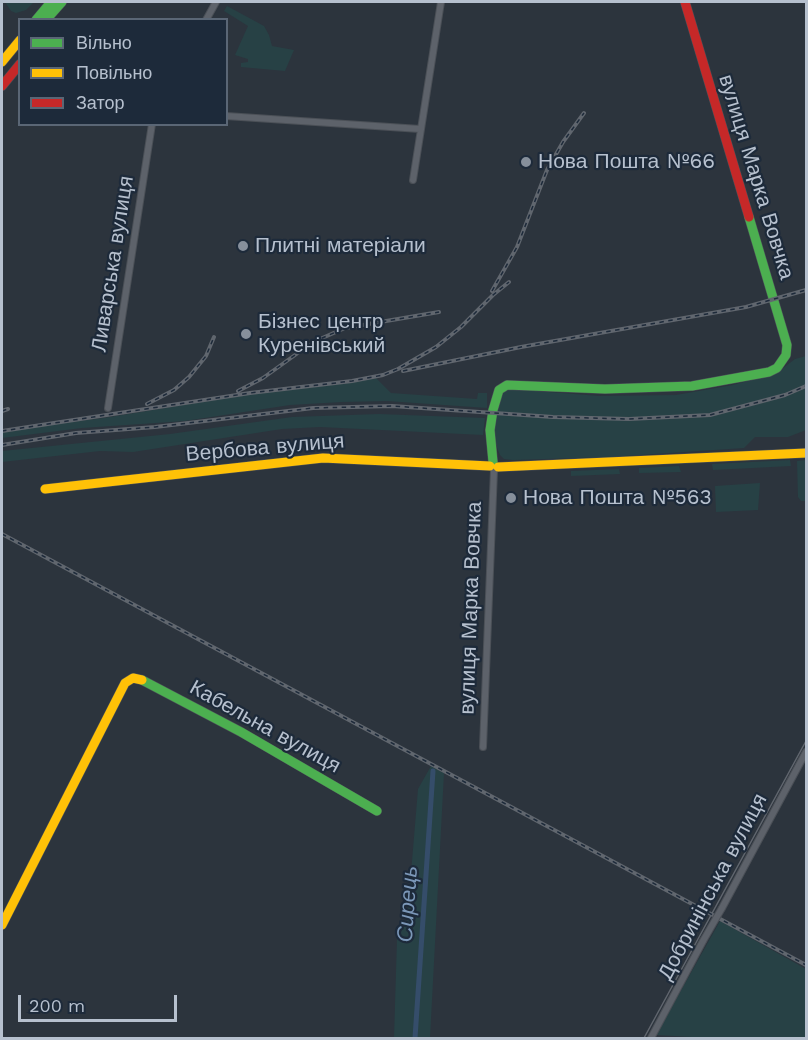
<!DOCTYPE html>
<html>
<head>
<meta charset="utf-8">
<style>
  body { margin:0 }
  #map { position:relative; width:808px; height:1040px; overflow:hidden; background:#2c343d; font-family:"Work Sans",sans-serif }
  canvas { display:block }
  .frame { position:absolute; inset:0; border:3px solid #b6c0ce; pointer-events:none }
  .legend { position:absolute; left:18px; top:18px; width:210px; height:108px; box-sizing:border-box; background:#1d2a3a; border:2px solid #5a6675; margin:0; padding:8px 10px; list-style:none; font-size:18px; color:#b6c0ce }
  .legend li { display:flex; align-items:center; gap:12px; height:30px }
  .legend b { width:30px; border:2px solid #5a6675 }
  .scale { position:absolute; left:18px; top:995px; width:159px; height:27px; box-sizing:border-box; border:3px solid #b6c0ce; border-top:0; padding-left:8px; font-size:18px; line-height:21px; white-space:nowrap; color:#b6c0ce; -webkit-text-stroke:4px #1d2a3a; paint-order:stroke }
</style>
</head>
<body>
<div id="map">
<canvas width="808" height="1040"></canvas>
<div class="frame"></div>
<ul class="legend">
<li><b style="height:8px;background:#4caf50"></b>Вільно</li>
<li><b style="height:8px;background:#ffc107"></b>Повільно</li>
<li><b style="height:8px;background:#c62828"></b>Затор</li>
</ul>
<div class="scale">200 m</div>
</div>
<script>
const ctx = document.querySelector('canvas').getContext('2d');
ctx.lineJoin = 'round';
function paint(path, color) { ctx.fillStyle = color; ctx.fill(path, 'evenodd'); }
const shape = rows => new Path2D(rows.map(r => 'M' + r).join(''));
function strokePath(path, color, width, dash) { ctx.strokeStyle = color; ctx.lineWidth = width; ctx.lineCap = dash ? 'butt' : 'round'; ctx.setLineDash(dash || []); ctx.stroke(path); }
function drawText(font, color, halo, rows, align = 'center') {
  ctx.font = font + ' "Work Sans",sans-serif'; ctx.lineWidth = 4.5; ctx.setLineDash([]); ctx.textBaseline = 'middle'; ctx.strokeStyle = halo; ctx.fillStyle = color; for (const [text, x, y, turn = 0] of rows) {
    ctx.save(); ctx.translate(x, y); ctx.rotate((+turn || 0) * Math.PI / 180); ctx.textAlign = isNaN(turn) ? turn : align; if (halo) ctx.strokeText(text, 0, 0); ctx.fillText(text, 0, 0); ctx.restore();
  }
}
paint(shape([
  [5,2,34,2,26,10,16,13,11,11],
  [227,6,264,26,269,35,272,46,294,50,285,71,241,67,241,63,248,62,248,59,235,55,248,26,224,11],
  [806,356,806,430,788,437,755,437,744,448,610,457,513,460,504,459,500,455,494,440,494,422,501,398,504,392,511,389,599,396,676,395,733,385,778,372,795,359],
  [376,378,391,393,477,399,478,393,487,393,487,408,387,401,342,402,290,405,185,421,82,428,2,438,2,431,18,428,104,418,250,394],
  [379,414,485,418,483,435,320,427,282,429,133,452,100,451,2,462,2,451,170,434,292,417],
  [790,460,791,466,713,470,712,464],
  [806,460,806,501,801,501,798,497,797,461],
  [679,466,681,472,639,473,639,468],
  [619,469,620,474,571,476,571,471],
  [760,483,758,510,716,512,715,486],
  [431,766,444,773,430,1038,394,1038,397,939,407,921,418,789],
  [720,921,806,969,806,1038,709,1038,656,1035]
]), '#274145');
strokePath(shape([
  [415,1038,433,771]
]), '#354d6a', 5);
const street = shape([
  [206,20,216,2],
  [226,116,420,129],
  [413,180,441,2],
  [108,408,152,124],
  [483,747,494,470],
  [722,908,806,752],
  [651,1038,703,941]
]);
const fast = shape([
  [36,20,51,2],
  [46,20,62,2],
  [493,462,490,430,493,410,499,390,507,385,605,389,692,386,769,372,777,368,786,355,787,345,749,217],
  [142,680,241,732,377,811]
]);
const slow = shape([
  [2,62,20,40],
  [498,467,806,453],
  [45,489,323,458,490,466],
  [2,925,125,683,133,678,142,680]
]);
const jam = shape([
  [685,2,749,217],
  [2,86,20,64]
]);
strokePath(street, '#4b5057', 8);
strokePath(fast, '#4b5057', 10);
strokePath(slow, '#4b5057', 10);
strokePath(jam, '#4b5057', 10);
strokePath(street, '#5d626a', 6);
strokePath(fast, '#4caf50', 9);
strokePath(slow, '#ffc107', 9);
strokePath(jam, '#c62828', 9);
strokePath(shape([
  [644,1038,806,741]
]), '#60666e', 1.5);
const rail = shape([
  [492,291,517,247,547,170,563,142,584,113],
  [403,371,521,347,746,307,806,290],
  [238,391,263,378,302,350,320,339,345,328,439,312],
  [147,404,174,390,189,377,206,356,214,337],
  [2,411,8,409],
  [2,431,250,393,352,381,383,375,398,369,436,347,461,327,493,295,509,282],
  [2,445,76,433,155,427,313,408,392,406,553,417,629,419,710,415,785,395,806,386],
  [2,534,806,965]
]);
strokePath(rail, '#60666e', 4);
strokePath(rail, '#1d2a3a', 1.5, [4.5]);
const streetBridge = shape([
  [703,941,722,908]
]);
strokePath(streetBridge, '#4b5057', 8, []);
strokePath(streetBridge, '#5d626a', 6);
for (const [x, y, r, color] of [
  [526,162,6,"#868f9b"],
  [243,246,6,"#868f9b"],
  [246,334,6,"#868f9b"],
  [511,498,6,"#868f9b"]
]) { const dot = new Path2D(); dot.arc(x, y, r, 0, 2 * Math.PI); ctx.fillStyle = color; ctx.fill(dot); strokePath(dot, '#1d2a3a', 2); }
drawText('21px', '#b6c0ce', '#1d2a3a', [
  ["Нова Пошта №66",538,162],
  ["Плитні матеріали",255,246],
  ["Бізнес центр",258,322],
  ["Куренівський",258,346],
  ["Нова Пошта №563",523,498]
], 'left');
drawText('21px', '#b6c0ce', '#1d2a3a', [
  ["вулиця Марка Вовчка",756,177,73],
  ["Ливарська вулиця",113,264,-81],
  ["Вербова вулиця",265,448,-5],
  ["вулиця Марка Вовчка",471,608,-88],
  ["Кабельна вулиця",265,727,29],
  ["Добринінська вулиця",713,887,-62]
]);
drawText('italic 22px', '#7b97b8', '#1d2a3a', [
  ["Сирець",408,904,-86]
]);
</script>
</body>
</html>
